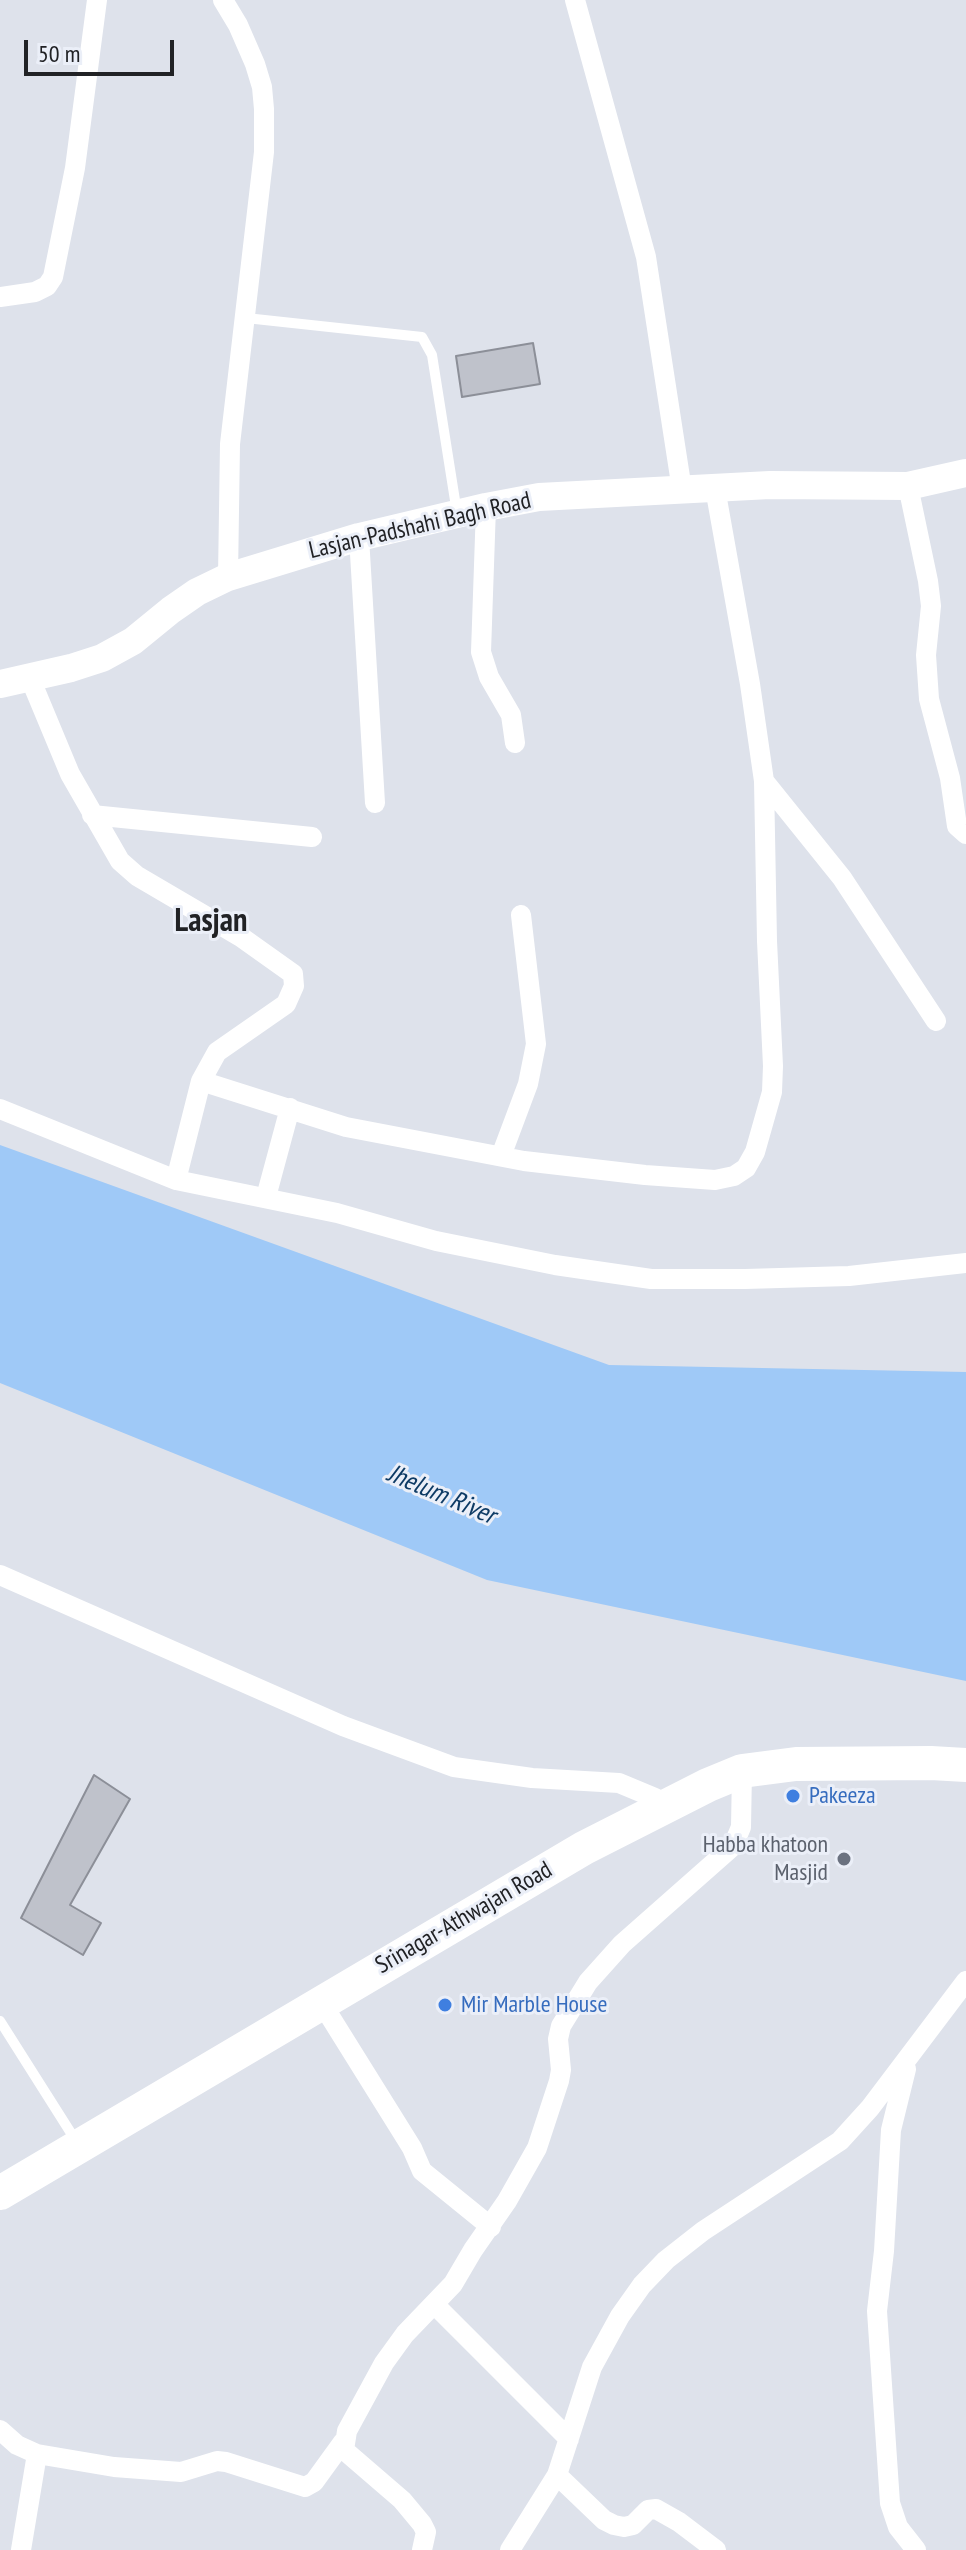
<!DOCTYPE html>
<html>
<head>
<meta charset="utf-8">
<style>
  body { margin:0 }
  #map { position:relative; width:966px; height:2550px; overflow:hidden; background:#dee2eb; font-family:"PT Sans Narrow",sans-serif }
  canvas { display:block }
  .scale { position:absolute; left:24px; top:40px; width:150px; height:36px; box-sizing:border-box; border:4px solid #212225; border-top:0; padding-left:10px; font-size:24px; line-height:28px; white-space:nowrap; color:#212225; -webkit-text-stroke:6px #ebeff8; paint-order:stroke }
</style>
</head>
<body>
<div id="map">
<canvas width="966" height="2550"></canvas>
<div class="scale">50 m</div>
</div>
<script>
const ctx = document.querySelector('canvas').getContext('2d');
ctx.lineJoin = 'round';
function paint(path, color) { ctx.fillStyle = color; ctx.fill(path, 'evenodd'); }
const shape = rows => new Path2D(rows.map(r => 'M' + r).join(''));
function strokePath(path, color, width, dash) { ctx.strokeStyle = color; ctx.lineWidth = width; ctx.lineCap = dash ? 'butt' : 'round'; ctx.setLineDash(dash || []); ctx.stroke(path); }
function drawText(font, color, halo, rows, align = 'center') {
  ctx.font = font + ' "PT Sans Narrow",sans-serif'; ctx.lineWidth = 6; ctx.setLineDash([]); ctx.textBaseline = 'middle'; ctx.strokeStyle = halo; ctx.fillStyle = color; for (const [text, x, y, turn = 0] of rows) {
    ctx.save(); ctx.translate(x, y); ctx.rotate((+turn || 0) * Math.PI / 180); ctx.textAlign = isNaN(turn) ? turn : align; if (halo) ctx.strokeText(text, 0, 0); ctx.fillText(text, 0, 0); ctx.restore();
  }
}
paint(shape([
  [0,1145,609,1365,966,1372,966,1681,487,1580,0,1383]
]), '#9fc9f7');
const building = shape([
  [533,343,540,384,462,397,456,356,533,343],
  [94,1775,130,1799,70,1905,101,1923,83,1955,21,1918,94,1775]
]);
paint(building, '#bfc2cb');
strokePath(building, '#8c8f98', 2);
strokePath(shape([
  [246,318,422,337,432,355,457,513],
  [0,2021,76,2141]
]), '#fff', 10);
strokePath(shape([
  [223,0,238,25,255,64,262,87,264,109,264,152,230,444,228,577],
  [575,0,646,257,682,490],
  [0,297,35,292,47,286,53,277,75,168,97,0],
  [908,486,928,581,931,606,926,655,929,699,950,778,957,826,966,834],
  [715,488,750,684,764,781,842,878,936,1021],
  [486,507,481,652,489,677,511,715,515,743],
  [359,537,375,803],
  [30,678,70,774,120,861,137,876,241,937,293,974,294,986,286,1004,217,1052,201,1081,346,1127,524,1161,645,1175,715,1180,734,1176,746,1168,755,1152,772,1092,773,1066,767,941,764,781],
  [92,815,312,837],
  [0,1109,176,1180,337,1213,436,1241,555,1265,651,1279,745,1279,849,1276,966,1263],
  [501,1156,528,1084,536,1044,521,915],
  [176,1180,201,1081],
  [266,1197,290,1108],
  [0,1575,343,1726,454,1767,532,1778,619,1783,655,1798,664,1806],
  [321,2002,412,2148,422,2171,491,2227],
  [906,2069,891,2130,884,2251,877,2311,890,2503,898,2527,916,2550],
  [435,2305,569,2439],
  [0,2430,17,2445,37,2454,114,2467,181,2472,217,2461,226,2462,305,2487,314,2482,343,2442],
  [557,2475,604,2520,614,2525,624,2527,633,2525,648,2510,656,2509,679,2522,716,2550],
  [21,2550,37,2454],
  [422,2550,426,2532,422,2524,402,2500,344,2450,347,2431,384,2363,405,2334,453,2284,473,2250,507,2201,537,2148,559,2081,561,2070,558,2039,561,2026,588,1982,622,1944,733,1846,741,1827,742,1771],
  [510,2550,557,2475,592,2367,620,2316,642,2285,666,2260,703,2231,840,2141,870,2108,966,1981]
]), '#fff', 20);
strokePath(shape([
  [0,684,71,668,102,658,133,641,171,610,197,592,228,577,359,537,486,507,539,497,770,485,908,486,966,473]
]), '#fff', 28);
strokePath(shape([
  [0,2193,584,1848,708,1785,742,1771,796,1764,931,1763,966,1765]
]), '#fff', 34);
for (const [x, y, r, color] of [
  [793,1796,8,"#3f7fe0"],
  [844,1859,8,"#6b7280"],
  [445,2005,8,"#3f7fe0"]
]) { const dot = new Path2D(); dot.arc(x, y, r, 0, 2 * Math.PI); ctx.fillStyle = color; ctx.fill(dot); strokePath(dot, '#ebeff8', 3); }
drawText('24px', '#212225', '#ebeff8', [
  ["Lasjan-Padshahi Bagh Road",420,526,-13],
  ["Srinagar-Athwajan Road",464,1918,-30]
]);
drawText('24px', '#366cbe', '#ebeff8', [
  ["Pakeeza",809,1796],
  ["Mir Marble House",461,2005]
], 'left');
drawText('24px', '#5b616d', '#ebeff8', [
  ["Habba khatoon",828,1845],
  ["Masjid",828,1873]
], 'right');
drawText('italic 26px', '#0e3b65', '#ebeff8', [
  ["Jhelum River",441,1495,23]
]);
drawText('bold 32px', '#212225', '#ebeff8', [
  ["Lasjan",211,922]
]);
</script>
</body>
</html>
